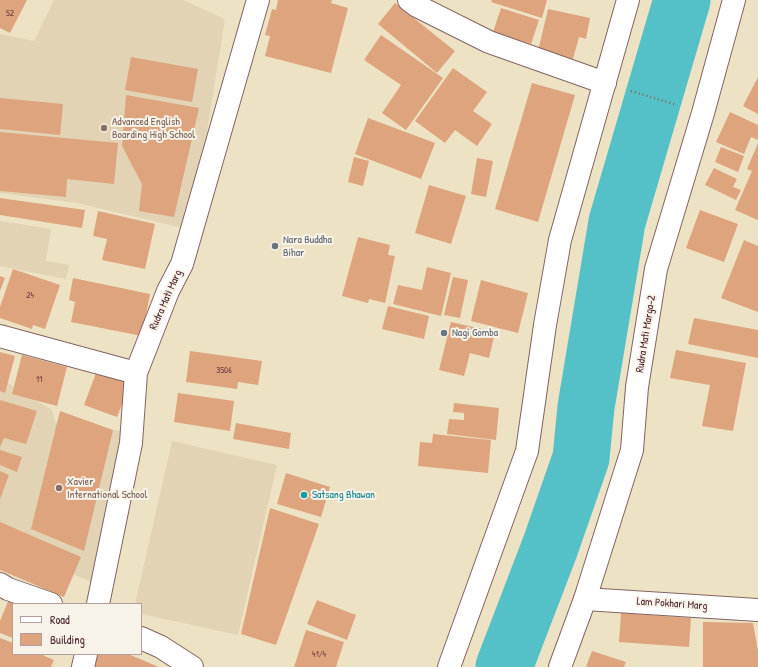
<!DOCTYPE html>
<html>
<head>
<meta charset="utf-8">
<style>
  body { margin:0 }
  #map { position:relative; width:758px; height:667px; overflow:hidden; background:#ede3c4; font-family:"Patrick Hand",sans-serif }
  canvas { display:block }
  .legend { position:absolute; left:12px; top:603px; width:130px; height:52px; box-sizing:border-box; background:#f7f3e8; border:1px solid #b29e9c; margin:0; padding:5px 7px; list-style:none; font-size:12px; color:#4a1f2b }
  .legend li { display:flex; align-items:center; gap:8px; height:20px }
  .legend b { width:20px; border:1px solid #b29e9c }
</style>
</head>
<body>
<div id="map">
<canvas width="758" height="667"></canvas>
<ul class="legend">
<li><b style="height:5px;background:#fff"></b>Road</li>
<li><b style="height:11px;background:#dda47e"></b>Building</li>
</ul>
</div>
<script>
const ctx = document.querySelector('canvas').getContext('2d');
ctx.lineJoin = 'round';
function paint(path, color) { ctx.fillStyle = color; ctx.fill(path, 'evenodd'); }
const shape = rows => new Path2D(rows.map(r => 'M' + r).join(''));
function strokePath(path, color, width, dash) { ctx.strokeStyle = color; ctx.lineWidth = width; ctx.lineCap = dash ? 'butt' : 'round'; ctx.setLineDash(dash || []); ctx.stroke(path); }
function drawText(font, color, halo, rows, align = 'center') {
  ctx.font = font + ' "Patrick Hand",sans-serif'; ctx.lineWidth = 4; ctx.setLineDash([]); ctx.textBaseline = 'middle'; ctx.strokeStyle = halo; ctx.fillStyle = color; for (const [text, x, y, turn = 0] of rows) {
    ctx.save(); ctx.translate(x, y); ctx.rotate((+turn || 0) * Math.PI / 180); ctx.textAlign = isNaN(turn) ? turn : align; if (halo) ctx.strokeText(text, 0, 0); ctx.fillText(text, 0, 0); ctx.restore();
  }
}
paint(shape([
  [54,0,183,0,225,19,203,156,187,229,77,203,0,193,0,34,34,41],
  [0,221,51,229,46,261,69,265,66,279,0,266],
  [0,378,52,410,55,422,127,432,94,583,0,544],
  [172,441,277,465,238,635,141,614,141,604,135,604]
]), '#e1d3b4');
strokePath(shape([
  [504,667,550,547,581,458,586,407,617,222,682,0]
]), '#54c1c9', 57);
paint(shape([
  [0,0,27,0,10,33,0,28],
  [278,0,332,0,331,3,348,8,331,73,265,56,270,36,265,35,272,9,276,10],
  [492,0,547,0,542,18,491,2],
  [395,3,455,51,437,73,378,24],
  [501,8,539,20,531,44,493,32],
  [548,9,590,18,586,39,579,37,573,59,538,51],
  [381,35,443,78,406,130,382,113,401,85,364,60],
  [131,57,198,69,192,102,125,90],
  [453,68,487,92,473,111,492,124,477,146,455,130,445,143,415,121],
  [758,77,758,114,743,106],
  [532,83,575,95,538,222,495,209],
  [126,95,199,108,174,217,139,211,142,184,122,146],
  [0,98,63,104,60,135,0,129],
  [730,112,758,125,758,140,751,137,744,154,716,142],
  [368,118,435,143,421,179,355,154],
  [0,132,118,143,114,184,67,179,66,197,0,191],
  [758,143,758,220,735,210,752,171,747,169],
  [721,147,744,156,738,172,715,162],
  [354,157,369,161,363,186,348,182],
  [477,158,493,161,486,197,471,194],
  [714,168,737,179,733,187,741,190,736,200,705,185],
  [429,185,466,196,451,244,415,233],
  [0,198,85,210,82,228,0,215],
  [700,210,738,224,724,262,686,248],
  [98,211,155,224,145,269,102,260,107,239,93,236],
  [358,237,390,245,388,255,395,256,385,303,369,299,368,303,342,296],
  [744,240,758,246,758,312,721,298],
  [427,267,451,273,441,316,393,304,398,285,422,290],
  [13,269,60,285,45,329,33,325,32,329,0,318,0,307],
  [0,276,5,278,0,291],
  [453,277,468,280,460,318,444,315],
  [73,278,150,294,142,336,71,322,75,302,69,300],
  [481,280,528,293,518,333,471,321],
  [388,306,429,316,424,339,382,329],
  [694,318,758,330,758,358,688,344],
  [451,322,495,332,489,358,470,353,464,376,439,370],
  [676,350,746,363,733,431,702,426,710,385,670,378],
  [190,351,262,361,258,385,238,382,237,389,186,382],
  [0,352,15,356,5,393,0,391],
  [22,355,67,367,57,406,12,394],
  [99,365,132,378,117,417,84,405],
  [178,393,234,401,230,431,174,422],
  [0,400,37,411,26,444,4,438,0,447],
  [454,403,499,408,496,440,447,434,449,419,464,420,464,413,453,412],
  [60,411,113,430,84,551,31,529],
  [236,423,291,433,289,449,233,439],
  [433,434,491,440,488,473,418,466,420,442,432,443],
  [0,450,22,457,17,472,0,465],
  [0,471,9,475,0,499],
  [286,473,330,487,321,517,277,504],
  [270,508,319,524,276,645,241,634],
  [0,522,81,557,64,597,0,570],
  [9,599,21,604,13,604,13,638,0,633,0,621],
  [317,600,356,615,347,640,307,624],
  [621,613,691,618,689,647,619,642],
  [703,622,753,623,758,651,758,667,703,667],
  [306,630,344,642,336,667,294,667],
  [0,638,13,643,13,654,40,654,54,660,51,667,0,667],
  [592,651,626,662,624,667,586,667],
  [96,654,128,654,159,667,91,667]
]), '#dda47e');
const minor = shape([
  [409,0,417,6,489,42,605,83],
  [0,336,136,373],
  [0,584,8,589,51,604],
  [585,599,758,610],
  [98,604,131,443,136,373,168,291,182,264,258,0],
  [141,638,161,647,192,667],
  [83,667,86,654]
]);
const tertiary = shape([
  [449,667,527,451,545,325,560,240,628,0],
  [560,667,585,599,632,450,637,387,656,269,703,113,734,0]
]);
strokePath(minor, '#836461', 24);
strokePath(tertiary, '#836461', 24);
strokePath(shape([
  [631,91,677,105]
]), '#836461', 2.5, [1, 3]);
strokePath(minor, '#fff', 22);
strokePath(tertiary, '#fff', 22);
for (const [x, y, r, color] of [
  [104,128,4,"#8d6e63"],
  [275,246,4,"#6b7280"],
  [444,333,4,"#6b7280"],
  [59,488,4,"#8d6e63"],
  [304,495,4,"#0f9aa8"]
]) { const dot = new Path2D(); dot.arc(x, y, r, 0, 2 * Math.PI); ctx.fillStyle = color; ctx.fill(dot); strokePath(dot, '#f7f3e8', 1.5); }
drawText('9px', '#6f4040', null, [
  ["52",10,14],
  ["24",30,296],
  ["3506",224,371],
  ["11",39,380],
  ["41/4",319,655]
]);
drawText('11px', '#785e54', '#f7f3e8', [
  ["Advanced English",112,122],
  ["Boarding High School",112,135],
  ["Xavier",67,482],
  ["International School",67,495]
], 'left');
drawText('11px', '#5b616d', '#f7f3e8', [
  ["Nara Buddha",283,240],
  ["Bihar",283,253],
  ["Nagi Gomba",452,333]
], 'left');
drawText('11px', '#4a1f2b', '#f7f3e8', [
  ["Rudra Mati Marg",166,300,-66],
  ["Rudra Mati Marga-2",646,334,-81],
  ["Lam Pokhari Marg",672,604,4]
]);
drawText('11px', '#0d838f', '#f7f3e8', [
  ["Satsang Bhawan",312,495]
], 'left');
</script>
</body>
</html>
